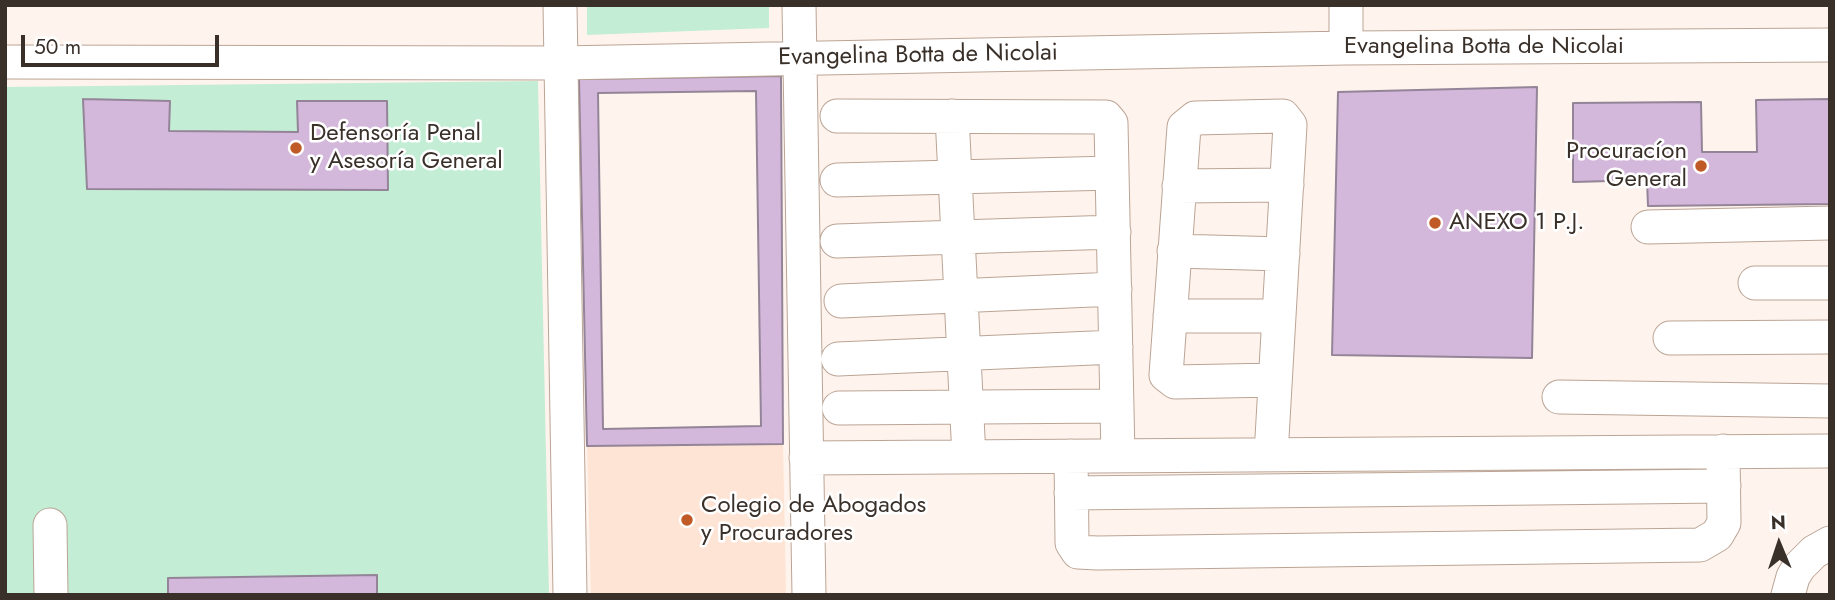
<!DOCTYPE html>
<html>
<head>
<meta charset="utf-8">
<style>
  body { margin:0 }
  #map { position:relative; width:1835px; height:600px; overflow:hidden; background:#fef4ed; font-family:Jost,sans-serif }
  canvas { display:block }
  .frame { position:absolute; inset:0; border:7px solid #3a302a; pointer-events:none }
  .north { position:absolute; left:1744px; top:509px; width:70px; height:70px; -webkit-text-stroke:5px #fff; paint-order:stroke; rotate:358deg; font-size:19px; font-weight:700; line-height:28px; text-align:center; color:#3a302a }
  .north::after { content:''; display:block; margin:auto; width:24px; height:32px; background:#3a302a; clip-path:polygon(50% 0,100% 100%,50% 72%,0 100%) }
  .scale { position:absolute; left:21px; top:35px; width:198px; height:32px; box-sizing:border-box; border:4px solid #3a302a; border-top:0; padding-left:9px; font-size:21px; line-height:24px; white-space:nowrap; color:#3a302a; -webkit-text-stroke:5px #fff; paint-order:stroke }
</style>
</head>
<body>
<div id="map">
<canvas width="1835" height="600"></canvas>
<div class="frame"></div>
<div class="north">N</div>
<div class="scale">50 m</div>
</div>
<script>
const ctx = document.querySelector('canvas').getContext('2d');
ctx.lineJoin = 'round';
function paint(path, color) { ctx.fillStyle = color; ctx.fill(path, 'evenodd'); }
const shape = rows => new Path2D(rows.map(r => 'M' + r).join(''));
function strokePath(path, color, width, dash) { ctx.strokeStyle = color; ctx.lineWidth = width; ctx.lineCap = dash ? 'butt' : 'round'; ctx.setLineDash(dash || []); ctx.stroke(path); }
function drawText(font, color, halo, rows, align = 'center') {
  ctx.font = font + ' Jost,sans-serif'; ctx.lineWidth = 5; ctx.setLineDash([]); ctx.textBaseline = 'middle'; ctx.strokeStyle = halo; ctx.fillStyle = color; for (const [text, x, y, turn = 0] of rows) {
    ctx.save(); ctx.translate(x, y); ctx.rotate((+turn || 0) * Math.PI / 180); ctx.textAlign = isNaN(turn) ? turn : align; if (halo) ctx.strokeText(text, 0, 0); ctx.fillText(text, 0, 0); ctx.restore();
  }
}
paint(shape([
  [783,444,786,595,591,595,587,446]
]), '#fee4d4');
paint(shape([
  [587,5,769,5,769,28,587,35],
  [538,81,549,595,5,595,5,87]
]), '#c3edd4');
const building = shape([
  [781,76,783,444,587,446,579,79,781,76],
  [1537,87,1532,358,1332,355,1338,92,1537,87],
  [756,91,761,426,603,429,598,93,756,91],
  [83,99,170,101,169,131,298,132,297,101,387,101,388,190,87,189,83,99],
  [1830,99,1830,204,1648,206,1647,180,1573,182,1573,103,1701,102,1702,152,1757,152,1756,100,1830,99],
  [377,575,377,595,168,595,168,578,377,575]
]);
paint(building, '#d4b8db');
strokePath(building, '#948498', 2);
const minor = shape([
  [560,5,570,595],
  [799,5,809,595],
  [1346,5,1346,48],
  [5,62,561,63,1346,48,1830,45],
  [837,116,1106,117,1111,123,1118,456],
  [952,116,969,457],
  [837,180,1112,173],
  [1179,186,1287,185],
  [1648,227,1830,223],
  [837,241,1114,232],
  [1174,251,1283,254],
  [1755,283,1830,283],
  [841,301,1115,289],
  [1170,316,1279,316],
  [1670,338,1830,337],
  [838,359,1116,347],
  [1559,397,1830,401],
  [839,408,1117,406],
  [1271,455,1290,125,1283,116,1195,118,1184,127,1166,375,1175,382,1275,380],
  [1071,456,1072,543,1078,552,1097,553,1700,545,1717,535,1724,523,1723,451],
  [806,458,1830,451],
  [1071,493,1724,486],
  [50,525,51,595],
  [1788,595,1793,577,1799,567,1814,552,1830,543]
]);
strokePath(minor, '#bba495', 35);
strokePath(minor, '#fff', 33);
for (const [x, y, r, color] of [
  [296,148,7,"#c05b27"],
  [1701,166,7,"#c05b27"],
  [1435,223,7,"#c05b27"],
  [687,520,7,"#c05b27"]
]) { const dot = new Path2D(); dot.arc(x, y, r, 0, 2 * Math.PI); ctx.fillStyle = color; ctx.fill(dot); strokePath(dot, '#fff', 2.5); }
drawText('24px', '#3a302a', '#fff', [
  ["Evangelina Botta de Nicolai",1484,47],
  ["Evangelina Botta de Nicolai",918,56,-1]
]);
drawText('24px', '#3a302a', '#fff', [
  ["Defensoría Penal",310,134],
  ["y Asesoría General",310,162],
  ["Procuracíon",1687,152,"right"],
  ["General",1687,180,"right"],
  ["ANEXO 1 P.J.",1449,223],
  ["Colegio de Abogados",701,506],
  ["y Procuradores",701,534]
], 'left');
</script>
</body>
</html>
